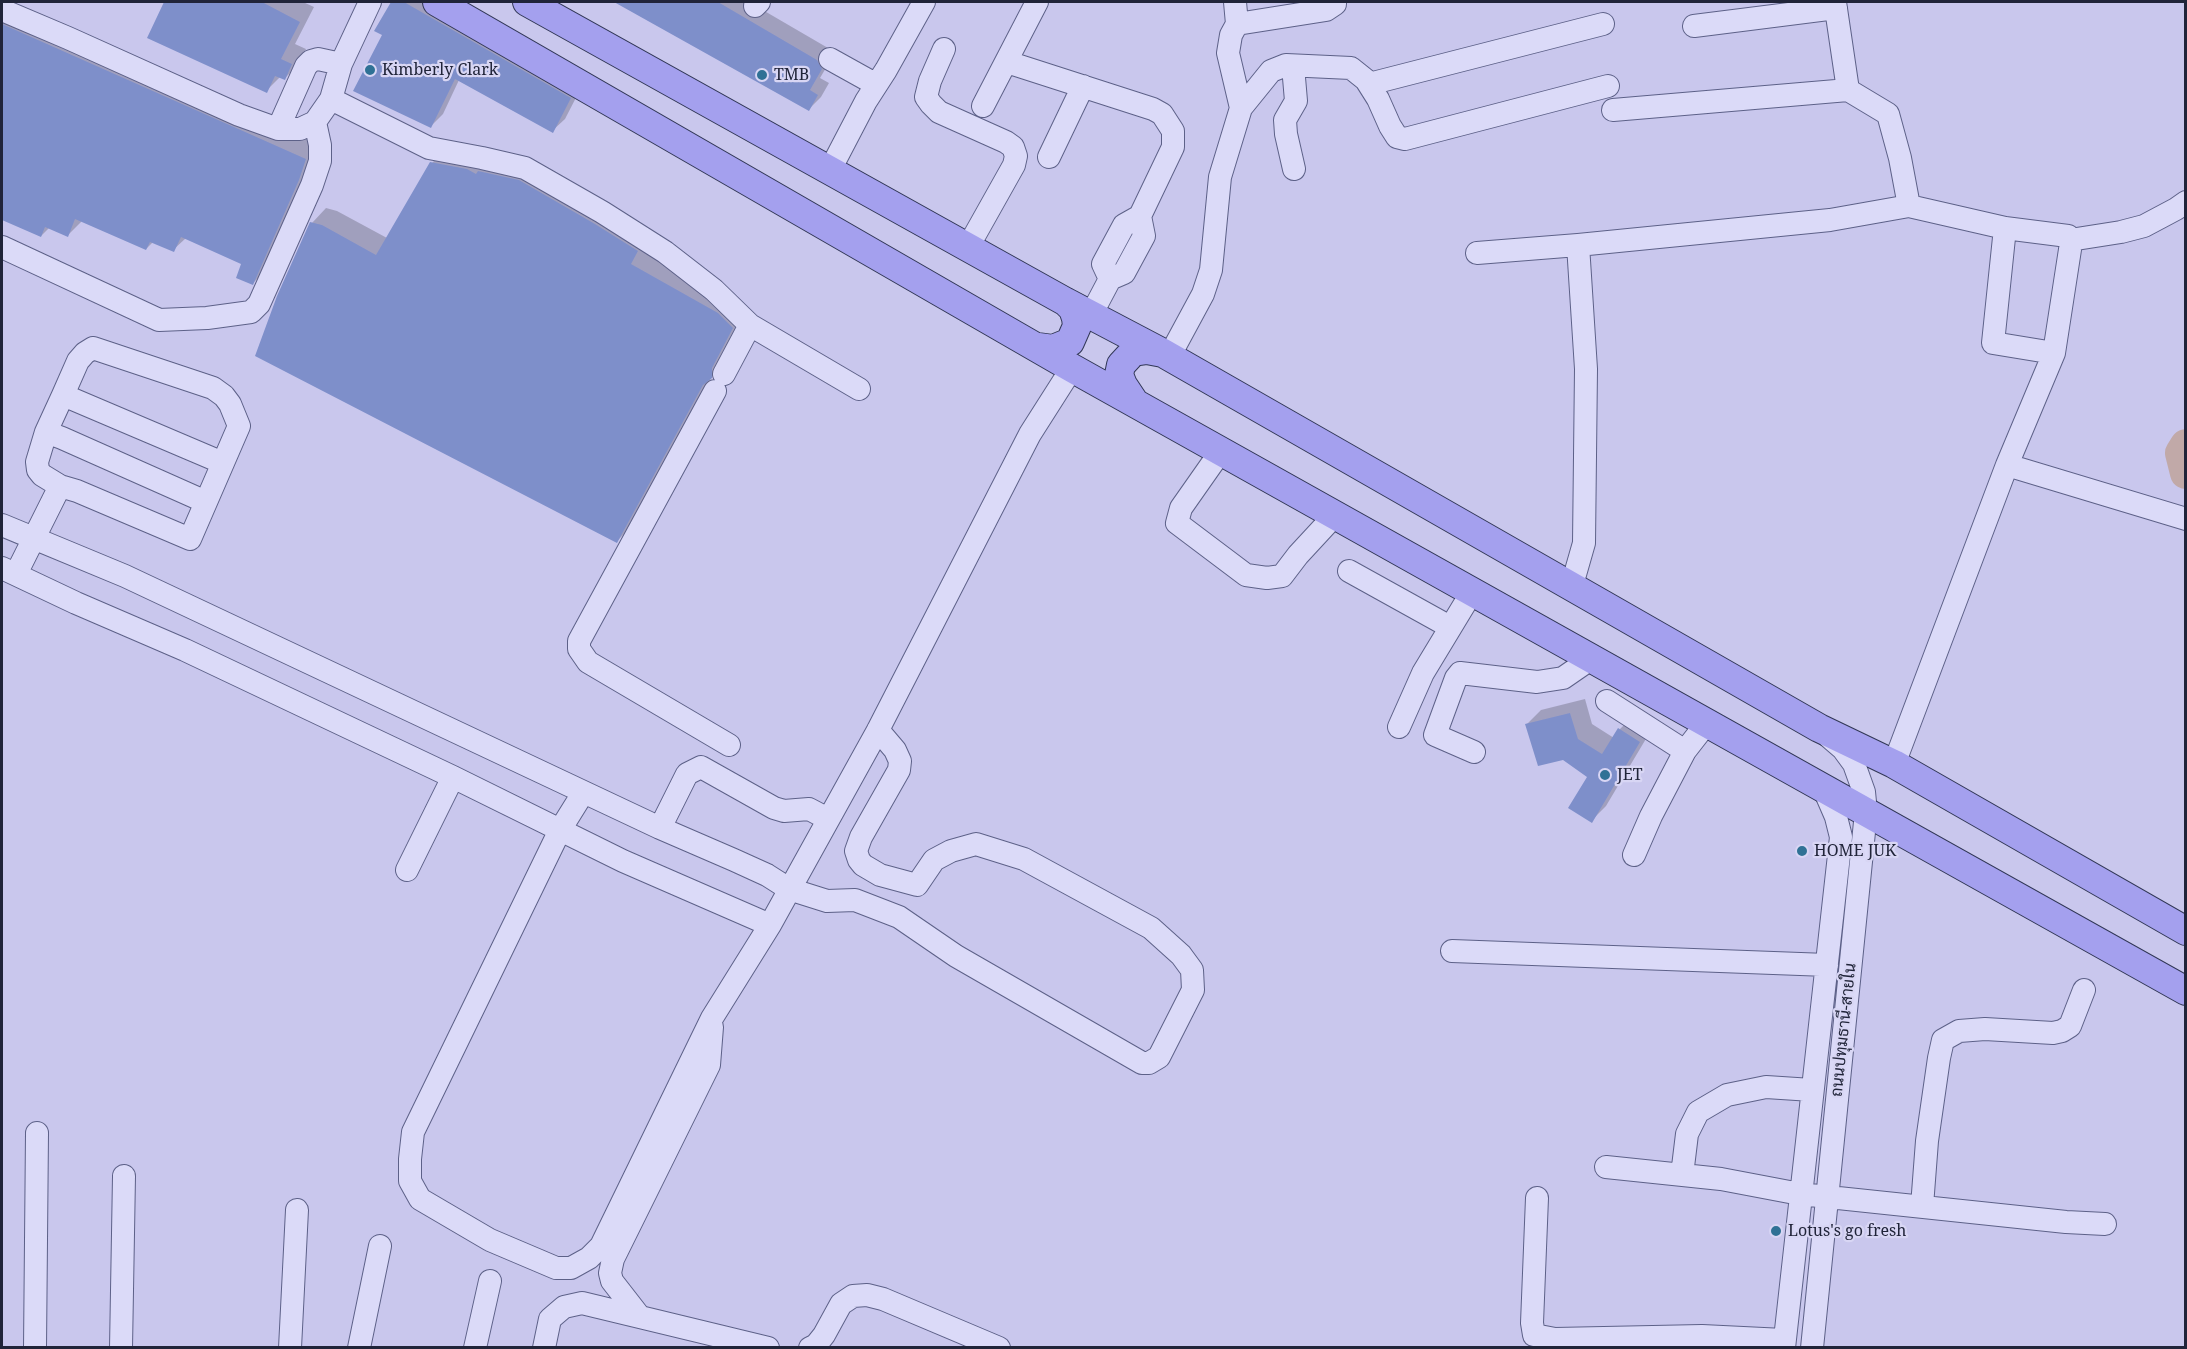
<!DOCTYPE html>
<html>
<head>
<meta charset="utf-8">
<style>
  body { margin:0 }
  #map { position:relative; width:2187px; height:1349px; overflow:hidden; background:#c9c7ed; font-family:"Noto Serif",serif }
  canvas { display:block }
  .frame { position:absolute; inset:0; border:3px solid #202439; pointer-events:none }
</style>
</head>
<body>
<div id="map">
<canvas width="2187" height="1349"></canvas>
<div class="frame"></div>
</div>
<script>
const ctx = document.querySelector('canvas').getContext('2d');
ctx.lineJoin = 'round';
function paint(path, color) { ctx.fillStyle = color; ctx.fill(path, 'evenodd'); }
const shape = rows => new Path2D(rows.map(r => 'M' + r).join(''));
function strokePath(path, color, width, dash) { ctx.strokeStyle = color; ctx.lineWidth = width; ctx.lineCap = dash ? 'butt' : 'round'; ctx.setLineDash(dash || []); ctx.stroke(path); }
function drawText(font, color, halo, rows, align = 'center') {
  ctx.font = font + ' "Noto Serif",Sarabun,serif'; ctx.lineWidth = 4.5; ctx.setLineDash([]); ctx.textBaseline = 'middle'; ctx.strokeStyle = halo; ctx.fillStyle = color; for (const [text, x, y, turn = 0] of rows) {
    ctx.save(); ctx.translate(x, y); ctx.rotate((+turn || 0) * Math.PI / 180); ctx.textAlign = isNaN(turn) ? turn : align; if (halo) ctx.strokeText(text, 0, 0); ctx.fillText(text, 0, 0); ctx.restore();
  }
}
paint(shape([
  [2,2,12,8,320,144,267,269,252,284,243,263,186,238,173,250,153,242,146,249,82,221,68,235,50,227,41,236,2,219],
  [166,2,303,2,314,7,295,44,306,49,299,64,285,78,280,77,266,91,149,37],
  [392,2,437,2,582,86,565,119,552,131,459,80,443,114,430,127,384,34,376,30],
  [616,2,749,2,828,48,833,56,820,78,829,83,821,97,809,109],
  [447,148,494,157,747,312,631,527,617,541,312,223,326,208,337,211,387,238,432,163],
  [1585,699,1592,724,1614,738,1620,729,1634,715,1653,727,1606,806,1591,821,1589,777,1527,724,1541,710]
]), '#0003');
strokePath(shape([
  [2186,445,2181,453,2186,473]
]), '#c1a9a8', 32);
paint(shape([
  [164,2,262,2,300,22,281,59,292,64,285,80,275,76,267,93,147,38],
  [391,2,404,2,571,98,553,133,455,79,431,128,353,91,382,35,374,31],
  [614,2,718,2,817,60,822,69,810,90,818,95,809,111],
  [2,24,306,159,299,180,253,285,236,278,241,264,181,237,174,252,150,242,146,250,75,219,68,237,45,227,41,237,2,220],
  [430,162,467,169,476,174,478,171,519,180,595,224,638,251,631,264,718,313,733,328,712,368,712,378,703,385,617,543,255,356,277,296,310,222,322,225,376,255],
  [1570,713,1578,739,1602,754,1618,728,1640,742,1592,823,1568,808,1587,777,1563,760,1538,766,1525,724]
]), '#7e8fca');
const minor = shape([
  [1235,2,1237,24,1231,35,1228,53,1241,108],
  [1835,2,1848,90,1888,114,1900,158,1909,206],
  [755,6,759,2],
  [2,10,68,38,239,115,278,129,300,129,315,122,331,99,341,64,370,2],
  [1237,24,1326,10,1335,4,1335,2],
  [1694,26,1836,8],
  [944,49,930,81,926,97,931,104,939,112,1006,142,1013,147,1016,156,1014,165,968,247],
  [830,59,875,84],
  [1007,62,1153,109,1162,114,1173,131,1173,147,1140,216],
  [1293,66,1296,101,1285,120,1286,134,1294,169],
  [1369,84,1603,24],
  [331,99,429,148,482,158,525,168,602,212,665,252,714,290,750,325,859,389],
  [983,106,1037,2],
  [1613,110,1848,90],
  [278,129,306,66,311,61,318,59,341,64],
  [1049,157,1083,86],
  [830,170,866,101,886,70,924,2],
  [2005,228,1993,343,2054,353],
  [2070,240,2121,232,2144,226,2176,209,2186,202],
  [2,247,159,320,207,318,251,312,259,304,312,185,320,161,320,145,315,122],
  [1477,253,1578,245,1830,220,1909,206,2005,228,2068,236,2071,243,2054,353,2007,465,1894,764],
  [1091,315,1110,279,1124,273,1144,236,1140,216,1124,225,1103,264,1110,279],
  [93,348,213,388,224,396,230,404,239,426,190,539,77,491,60,486,42,475,38,470,37,462,46,432,63,395,78,361,85,353,93,348],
  [1169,357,1203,294,1211,270,1220,177,1241,108,1271,71,1286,65,1351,68,1366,80,1378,99,1390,126,1397,137,1405,139,1608,86],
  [724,374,750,325],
  [715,391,579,641,579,649,588,662,729,745],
  [63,395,223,463],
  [46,432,62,438,206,502],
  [1221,451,1181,508,1177,523,1246,575,1267,578,1282,576,1298,555,1335,515],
  [2007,465,2186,519],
  [2,525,125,576,660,828,734,860,767,875,789,889,827,901,855,900,899,917,956,956,1142,1063,1149,1063,1159,1057,1193,990,1192,970,1181,955,1151,928,1024,859,976,844,951,851,934,860,917,885,880,875,863,865,859,860,856,851,861,837,899,770,900,761,895,750,878,730],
  [2,568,76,603,185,650,453,777,623,861,770,925],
  [1349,571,1450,627],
  [16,574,60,486],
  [1572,585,1584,543,1586,369,1578,245],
  [1607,701,1685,751],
  [1399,727,1423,673,1472,592],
  [1474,752,1435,735,1456,678,1460,673,1537,682,1563,678,1592,658],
  [583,793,560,830,413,1132,410,1159,410,1181,420,1199,490,1240,556,1268,571,1268,589,1258,601,1246,712,1018,770,925,878,730,1030,434,1072,368],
  [660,828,687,774,701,767,774,808,784,811,809,809,828,819],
  [1634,855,1651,816,1685,751,1706,724],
  [407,870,453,777],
  [1452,951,1827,965],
  [1606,1167,1721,1179,1800,1194,2066,1222,2105,1224],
  [1682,1175,1687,1134,1698,1112,1727,1095,1766,1087,1812,1090],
  [1537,1198,1532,1323,1534,1335,1555,1339,1702,1336,1784,1340],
  [1922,1206,1927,1141,1939,1058,1943,1040,1959,1031,1985,1029,2053,1033,2062,1031,2070,1026,2084,990],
  [640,1317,612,1281,610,1273,613,1259,709,1065,712,1027],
  [35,1348,37,1133],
  [121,1348,124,1176],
  [290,1348,297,1210],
  [359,1348,380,1246],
  [475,1348,490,1281],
  [544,1348,550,1319,564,1307,582,1303,768,1348],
  [810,1348,816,1345,824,1335,841,1304,853,1296,867,1295,883,1299,999,1348],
  [1784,1348,1841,837,1836,817,1823,787],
  [1812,1348,1866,812,1864,792,1854,764,1843,749,1829,737]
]);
const major = shape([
  [437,2,1072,368,2186,991],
  [527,2,1066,302,1163,353,1819,728,1894,764,2186,931],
  [1038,347,1053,349,1070,342,1077,326,1076,318,1073,309,1066,302],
  [1135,403,1123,385,1119,375,1121,365,1133,352,1147,350,1163,353]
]);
strokePath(minor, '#5d6188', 24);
strokePath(major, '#313756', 30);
strokePath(minor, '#dbdaf8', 22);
strokePath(major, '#a4a0ee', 28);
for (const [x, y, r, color] of [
  [370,70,6,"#2f7195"],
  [762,75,6,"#2f7195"],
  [1605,775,6,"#2f7195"],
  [1802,851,6,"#2f7195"],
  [1776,1231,6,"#2f7195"]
]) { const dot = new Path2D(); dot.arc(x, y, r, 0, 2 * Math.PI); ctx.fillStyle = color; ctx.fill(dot); strokePath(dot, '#d8d6f4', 2); }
drawText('16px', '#202439', '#d8d6f4', [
  ["Kimberly Clark",382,70],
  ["TMB",774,75],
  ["JET",1617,775],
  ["HOME JUK",1814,851],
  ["Lotus's go fresh",1788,1231]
], 'left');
drawText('16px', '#202439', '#d8d6f4', [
  ["ถนนปทุมธานี-สายใน",1844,1030,-84]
]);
</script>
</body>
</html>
